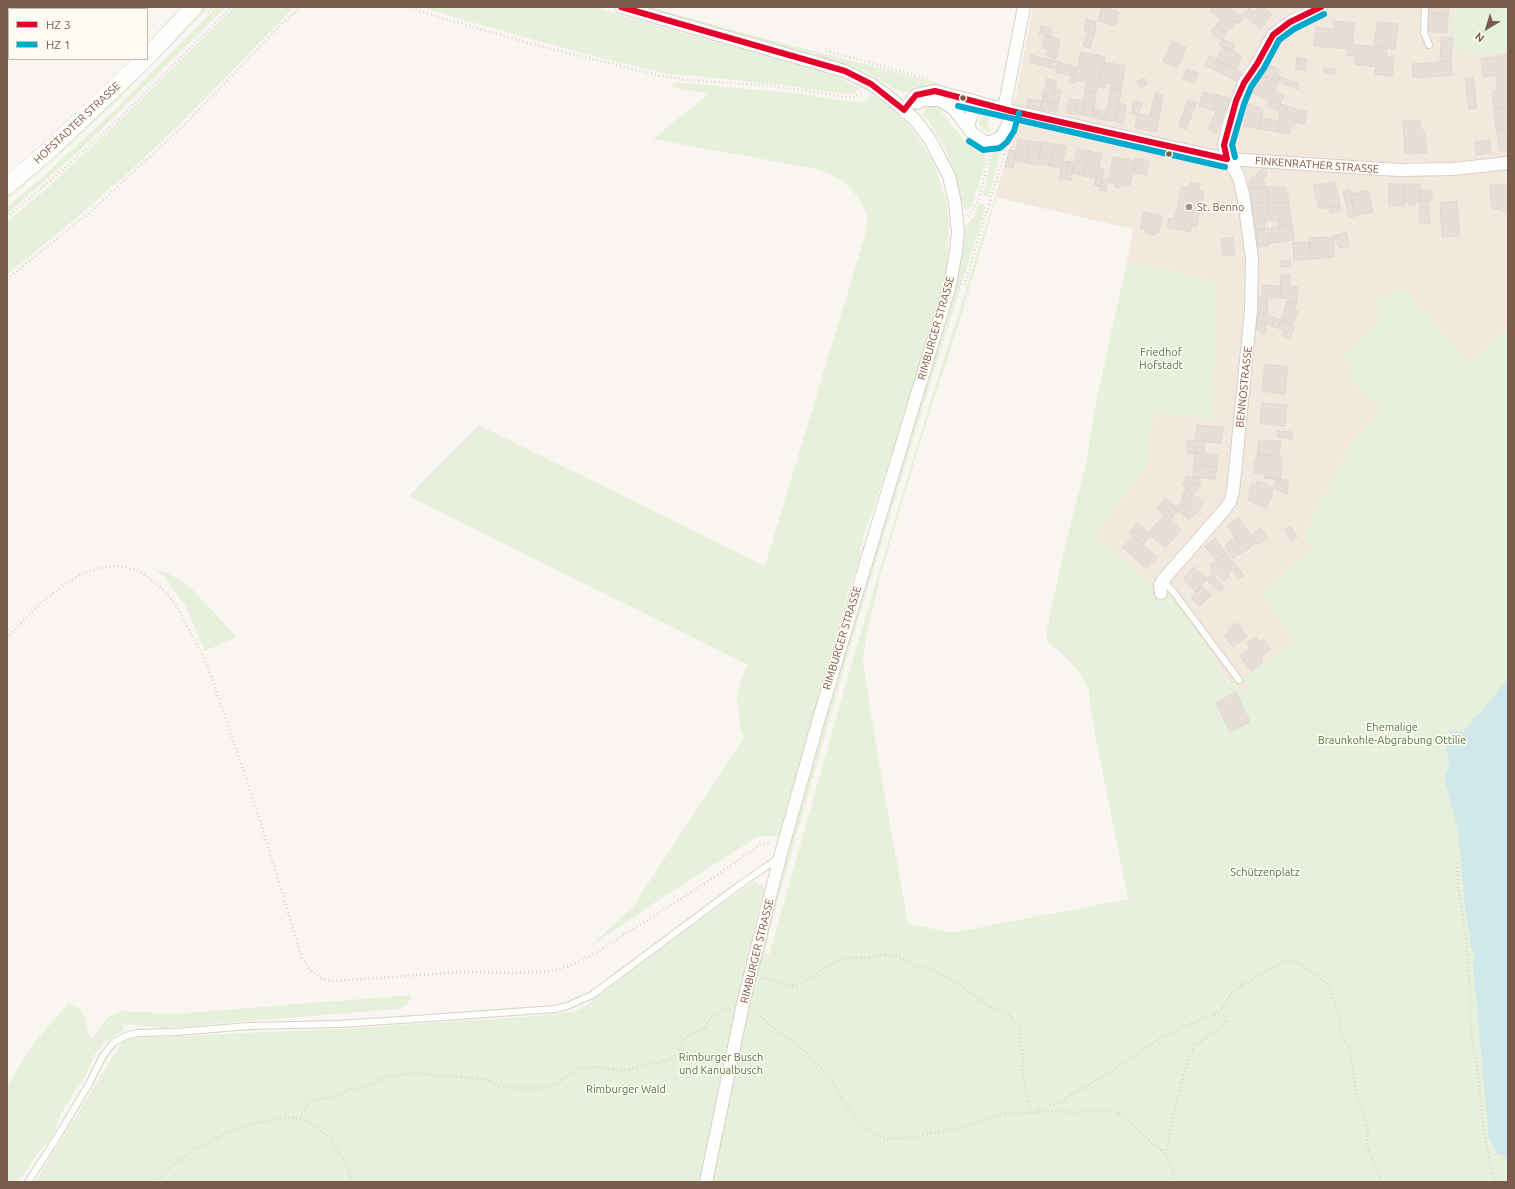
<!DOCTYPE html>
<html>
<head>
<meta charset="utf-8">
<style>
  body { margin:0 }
  #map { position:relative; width:1515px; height:1189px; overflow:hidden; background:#f9f5f0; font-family:Ubuntu,sans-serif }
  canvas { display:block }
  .frame { position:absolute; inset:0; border:8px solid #7a5c4d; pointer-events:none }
  .legend { position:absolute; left:8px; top:8px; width:140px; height:52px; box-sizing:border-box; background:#fffaf3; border:1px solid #cabbb1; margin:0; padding:5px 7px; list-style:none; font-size:12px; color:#7a5c4d }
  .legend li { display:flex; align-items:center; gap:8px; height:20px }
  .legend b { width:20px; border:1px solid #cabbb1 }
  .north { position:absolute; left:1467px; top:8px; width:40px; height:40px; -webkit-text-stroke:3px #fffaf3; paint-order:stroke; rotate:218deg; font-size:11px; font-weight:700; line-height:16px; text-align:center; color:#7a5c4d }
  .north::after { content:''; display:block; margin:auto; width:14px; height:18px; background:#7a5c4d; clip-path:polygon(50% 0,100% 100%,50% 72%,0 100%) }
</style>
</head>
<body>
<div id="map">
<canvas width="1515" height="1189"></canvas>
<div class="frame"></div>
<ul class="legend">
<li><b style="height:5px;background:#e4002b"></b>HZ 3</li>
<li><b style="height:5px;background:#00a9ce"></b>HZ 1</li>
</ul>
<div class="north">N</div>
</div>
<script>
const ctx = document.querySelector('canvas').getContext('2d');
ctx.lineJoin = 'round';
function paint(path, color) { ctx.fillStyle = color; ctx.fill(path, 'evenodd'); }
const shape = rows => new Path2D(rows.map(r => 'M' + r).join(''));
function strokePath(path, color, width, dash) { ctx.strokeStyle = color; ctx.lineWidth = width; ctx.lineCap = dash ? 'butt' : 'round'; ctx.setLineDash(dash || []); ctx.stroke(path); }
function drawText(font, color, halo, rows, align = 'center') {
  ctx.font = font + ' Ubuntu,sans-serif'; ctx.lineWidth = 3; ctx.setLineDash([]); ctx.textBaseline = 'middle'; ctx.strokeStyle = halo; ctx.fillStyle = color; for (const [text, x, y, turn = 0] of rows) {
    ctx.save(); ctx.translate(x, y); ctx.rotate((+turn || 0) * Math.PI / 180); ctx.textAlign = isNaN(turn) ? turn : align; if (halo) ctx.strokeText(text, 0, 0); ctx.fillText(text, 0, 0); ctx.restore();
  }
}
paint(shape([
  [1033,7,1508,7,1508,327,1486,348,1468,362,1255,714,1171,608,1149,583,1094,535,1146,468,1154,413,1215,281,1127,262,1133,229,995,197,1009,148,1015,100]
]), '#f2e8de');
paint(shape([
  [204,7,209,7,123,95,70,145,7,200,7,196,44,163,177,35],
  [216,7,226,7,82,148,7,214,7,207,48,172,115,110],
  [234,7,294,7,191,113,129,172,62,230,7,274,7,221,42,193,137,104],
  [422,7,594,7,693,36,807,66,833,75,860,88,854,93,843,94,790,86,663,73,604,59,463,20],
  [633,7,650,7,747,34,939,83,939,85,912,92,903,92,893,88,871,74,848,65],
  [1454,7,1508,7,1508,52,1480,56,1454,45],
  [674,82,800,94,845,101,864,103,871,95,884,102,899,116,914,132,934,163,947,205,949,224,947,264,943,285,922,357,890,459,863,538,859,561,849,589,780,835,757,837,660,899,588,948,632,908,744,738,741,730,737,698,742,678,748,665,409,496,479,425,765,566,866,232,868,220,865,210,860,200,851,189,842,181,830,174,816,169,653,139,709,94,685,90,671,86],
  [931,106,938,107,944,110,941,112,965,141,975,150,984,153,986,161,975,198,972,206,966,210,962,206,953,170,945,149,934,129,923,115,925,108],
  [983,115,990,115,987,124,991,130,989,131,983,130,979,126,979,120],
  [1000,148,1001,150,989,197,983,195,992,153],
  [995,197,996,198,963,310,918,449,881,573,866,638,863,664,882,781,908,923,951,933,1128,899,1090,708,1089,688,1077,670,1062,654,1047,641,1047,630,1063,554,1086,464,1095,407,1127,262,1215,281,1217,340,1212,419,1154,413,1146,467,1094,535,1157,590,1162,594,1170,596,1175,600,1198,632,1229,684,1233,681,1245,693,1250,688,1242,680,1294,640,1260,592,1313,548,1304,535,1317,508,1353,439,1382,410,1348,379,1354,372,1340,359,1380,321,1374,300,1405,288,1468,361,1486,348,1508,327,1508,1182,35,1182,112,1058,122,1043,132,1038,336,1029,525,1017,573,1012,582,1008,690,927,752,883,756,882,761,885,764,888,764,893,756,919,762,945,847,645,959,276,964,246,965,228,973,217,980,203,985,205,983,216,925,400,855,630,775,910,764,953,769,955,852,662,930,403],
  [152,567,178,578,194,591,237,637,205,651,186,607,165,577],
  [412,995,408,1004,399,1009,164,1028,123,1024,124,1030,106,1041,95,1054,83,1081,76,1088,60,1116,52,1138,41,1149,18,1182,7,1182,7,1087,32,1045,69,1003,78,1008,84,1015,90,1040,98,1032,107,1018,121,1011,173,1014]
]), '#e7f0db');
paint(shape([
  [1508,681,1508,1155,1504,1156,1497,1154,1489,1138,1473,965,1474,962,1474,952,1471,946,1465,908,1458,830,1444,777,1450,764,1445,745,1450,732,1452,730,1463,732,1476,716,1481,713,1502,685]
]), '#d0e8ea');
const building = shape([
  [1102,7,1119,12,1115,26,1098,21,1102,7],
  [1213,7,1225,7,1243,16,1240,23,1233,21,1235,23,1232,29,1229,27,1226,32,1216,25,1221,18,1210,12,1213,7],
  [1258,7,1262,7,1272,14,1261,29,1249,19,1258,7],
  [1428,7,1449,7,1448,15,1428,13,1428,7],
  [1249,8,1254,12,1249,19,1243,15,1249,8],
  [1428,13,1448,15,1447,33,1426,31,1428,13],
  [1086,19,1090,20,1088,31,1084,30,1086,19],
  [1092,21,1096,22,1095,33,1090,48,1083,46,1092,21],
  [1333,21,1355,23,1352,44,1349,44,1348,49,1314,46,1316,27,1335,30,1333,21],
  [1377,22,1398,24,1395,49,1374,46,1377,22],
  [1041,26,1052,29,1050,37,1039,34,1041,26],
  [1217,26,1226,32,1223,40,1213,35,1211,29,1217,26],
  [1045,36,1060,39,1056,59,1046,56,1048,49,1042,48,1045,36],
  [1441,37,1453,38,1451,61,1440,62,1441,37],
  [1222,39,1235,45,1232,51,1219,45,1222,39],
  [1172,41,1186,47,1182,58,1168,51,1172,41],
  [1349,44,1387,48,1386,57,1394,58,1392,76,1375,74,1376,67,1355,64,1356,56,1347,55,1349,44],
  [1223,46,1242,56,1236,69,1217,60,1223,46],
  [1168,51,1182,58,1177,67,1163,62,1168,51],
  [1081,52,1105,57,1100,82,1098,82,1096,92,1085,90,1087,82,1074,80,1081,52],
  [1031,55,1050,60,1048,67,1029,62,1031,55],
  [1508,55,1508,107,1494,109,1492,94,1494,91,1498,91,1496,75,1483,77,1481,59,1508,55],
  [1210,56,1241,72,1237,81,1205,65,1210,56],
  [1297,57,1307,59,1305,71,1295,69,1297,57],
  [1050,60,1059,62,1057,69,1048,67,1050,60],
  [1451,61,1452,75,1413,78,1412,64,1451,61],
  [1059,62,1076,67,1074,77,1056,72,1059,62],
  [1105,62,1125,66,1121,91,1111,88,1112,84,1105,83,1104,88,1097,87,1098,82,1100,82,1101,72,1105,62],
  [1264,63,1279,69,1277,76,1280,77,1278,82,1259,74,1264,63],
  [1324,68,1335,69,1334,74,1324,73,1324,68],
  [1187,69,1198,73,1194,83,1183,79,1187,69],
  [1259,74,1278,82,1271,101,1251,93,1259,74],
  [1071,76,1075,77,1074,83,1069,82,1071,76],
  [1280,77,1289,80,1287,85,1278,82,1280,77],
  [1144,78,1147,84,1140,88,1137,81,1144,78],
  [1473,78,1477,108,1469,109,1465,79,1473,78],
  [1047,79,1057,81,1054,96,1043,94,1047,79],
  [1289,80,1299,84,1298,89,1287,85,1289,80],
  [1111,88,1121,91,1115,121,1105,120,1111,88],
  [1055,89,1061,90,1058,104,1042,101,1043,94,1054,96,1055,89],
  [1085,90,1096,92,1092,117,1082,115,1085,90],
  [1275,91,1284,95,1280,104,1300,110,1294,126,1291,126,1290,134,1278,132,1280,111,1267,106,1269,101,1271,101,1275,91],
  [1203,92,1217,95,1213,110,1199,106,1203,92],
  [1156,93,1163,95,1162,103,1154,102,1156,93],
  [1217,95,1230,98,1216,133,1208,129,1216,111,1213,110,1217,95],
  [1028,99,1042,101,1040,110,1026,107,1028,99],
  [1070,99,1077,100,1074,114,1066,112,1070,99],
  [1077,100,1084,102,1082,115,1074,114,1077,100],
  [1188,100,1196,103,1189,122,1181,119,1188,100],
  [1042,101,1058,104,1057,112,1040,110,1042,101],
  [1134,101,1142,103,1138,115,1131,113,1134,101],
  [1153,101,1162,103,1156,132,1135,128,1138,114,1150,116,1153,101],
  [1119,103,1126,105,1123,124,1115,121,1119,103],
  [1248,104,1263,109,1260,129,1244,126,1248,104],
  [1508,107,1508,128,1496,130,1494,109,1508,107],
  [1093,109,1097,110,1095,118,1092,117,1093,109],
  [1097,110,1107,112,1105,120,1095,118,1097,110],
  [1300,110,1307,111,1305,119,1298,117,1300,110],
  [1297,117,1305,119,1304,124,1295,122,1297,117],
  [1262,118,1279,121,1278,132,1260,129,1262,118],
  [1181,119,1189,122,1186,129,1179,126,1181,119],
  [1403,121,1420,121,1420,130,1423,130,1425,132,1427,153,1405,154,1403,121],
  [1508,128,1508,150,1500,151,1496,130,1508,128],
  [1018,139,1030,141,1026,163,1014,160,1018,139],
  [1490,140,1491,153,1476,155,1475,142,1490,140],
  [1030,141,1042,143,1037,165,1026,163,1030,141],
  [1042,141,1054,144,1050,166,1038,163,1042,141],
  [1054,144,1066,146,1061,168,1050,166,1054,144],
  [1077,149,1089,151,1084,176,1072,173,1077,149],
  [1010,150,1016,151,1013,168,1005,166,1010,150],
  [1089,151,1102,154,1096,178,1084,176,1089,151],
  [1113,157,1135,161,1134,170,1135,173,1132,177,1130,186,1123,185,1120,188,1119,188,1115,187,1114,183,1108,182,1113,157],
  [1135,158,1149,161,1146,175,1135,173,1134,170,1135,158],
  [1063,161,1069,162,1065,179,1059,178,1063,161],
  [1069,162,1074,163,1071,181,1065,179,1069,162],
  [1099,168,1104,169,1100,187,1094,185,1099,168],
  [1263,168,1266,169,1267,176,1263,177,1265,187,1250,189,1249,181,1263,168],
  [1102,179,1108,180,1106,191,1100,190,1102,179],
  [1191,182,1192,183,1198,183,1200,191,1204,192,1197,226,1192,225,1190,232,1167,227,1169,218,1174,219,1175,217,1182,187,1186,188,1191,182],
  [1335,182,1340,206,1319,209,1313,185,1335,182],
  [1389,184,1405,184,1404,206,1389,206,1389,184],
  [1405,184,1420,184,1420,202,1415,202,1415,205,1409,205,1409,202,1404,202,1405,184],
  [1490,185,1508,185,1508,211,1500,211,1499,209,1492,210,1490,185],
  [1266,187,1269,203,1252,203,1250,189,1266,187],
  [1266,187,1286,187,1289,203,1269,203,1266,187],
  [1350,189,1355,216,1349,217,1343,191,1350,189],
  [1368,190,1373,212,1355,216,1350,194,1357,193,1357,195,1360,194,1359,192,1368,190],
  [1420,190,1432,190,1432,201,1420,201,1420,190],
  [1420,201,1429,201,1429,216,1431,223,1421,224,1419,217,1420,201],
  [1457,201,1460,236,1442,237,1440,203,1457,201],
  [1252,203,1269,203,1269,214,1263,215,1264,221,1255,223,1252,203],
  [1269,203,1289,203,1292,225,1279,227,1278,220,1264,221,1263,215,1269,214,1269,203],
  [1340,206,1341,210,1330,213,1329,208,1340,206],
  [1144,212,1162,216,1159,233,1155,232,1154,235,1147,233,1148,231,1140,229,1144,212],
  [1264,221,1265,229,1256,230,1255,223,1264,221],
  [1292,225,1294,240,1273,243,1271,228,1292,225],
  [1269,228,1269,245,1258,247,1256,230,1269,228],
  [1346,232,1349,246,1340,248,1332,236,1346,232],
  [1269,234,1272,234,1273,243,1269,243,1269,234],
  [1233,237,1235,255,1223,256,1221,239,1233,237],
  [1333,237,1334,257,1311,259,1309,238,1333,237],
  [1309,242,1311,259,1294,260,1293,243,1309,242],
  [1290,260,1291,266,1281,267,1280,261,1290,260],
  [1281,275,1290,275,1289,286,1298,287,1297,303,1287,302,1288,299,1280,298,1281,275],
  [1262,285,1280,286,1280,298,1262,298,1262,285],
  [1258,297,1267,298,1268,306,1258,306,1258,297],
  [1287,302,1296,303,1294,310,1298,311,1292,323,1281,320,1287,302],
  [1258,306,1268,306,1267,316,1275,318,1272,326,1258,321,1258,306],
  [1275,318,1281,320,1278,328,1272,326,1275,318],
  [1281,320,1291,324,1294,327,1290,339,1282,336,1284,331,1278,328,1281,320],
  [1257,321,1266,324,1265,334,1256,330,1257,321],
  [1265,364,1288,367,1285,394,1262,391,1265,364],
  [1262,403,1287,405,1285,426,1260,423,1262,403],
  [1197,425,1223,427,1221,443,1195,441,1197,425],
  [1278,431,1292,432,1292,439,1277,437,1278,431],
  [1188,440,1205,442,1205,448,1187,446,1188,440],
  [1266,440,1281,441,1279,456,1257,454,1259,441,1266,442,1266,440],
  [1187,446,1205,448,1204,454,1187,453,1187,446],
  [1195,453,1218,455,1217,467,1194,465,1195,453],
  [1257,454,1282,457,1281,480,1264,478,1265,474,1254,473,1255,459,1257,459,1257,454],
  [1194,465,1217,467,1215,479,1193,477,1194,465],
  [1186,476,1200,478,1200,486,1185,480,1186,476],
  [1276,479,1289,480,1287,494,1275,489,1276,479],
  [1186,481,1200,486,1194,494,1182,485,1186,481],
  [1258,481,1274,488,1271,493,1256,486,1258,481],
  [1252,484,1273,494,1266,508,1248,500,1251,493,1248,492,1252,484],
  [1187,488,1204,503,1198,510,1197,513,1194,514,1189,520,1172,505,1173,504,1176,507,1182,501,1182,494,1187,488],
  [1166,498,1178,511,1174,516,1161,504,1166,498],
  [1161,504,1174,516,1170,520,1157,509,1161,504],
  [1165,515,1181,530,1173,539,1156,524,1165,515],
  [1238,518,1251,536,1240,544,1227,526,1238,518],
  [1138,523,1151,536,1146,540,1133,529,1138,523],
  [1156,524,1173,539,1165,548,1148,533,1156,524],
  [1290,526,1297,537,1292,541,1284,530,1290,526],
  [1261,528,1268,537,1258,545,1256,543,1239,555,1229,542,1235,537,1240,544,1261,528],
  [1133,529,1146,540,1143,545,1129,533,1133,529],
  [1133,537,1157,557,1146,569,1123,547,1133,537],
  [1215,538,1226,553,1216,560,1205,546,1215,538],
  [1229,542,1238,554,1233,558,1225,546,1229,542],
  [1226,553,1244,576,1239,579,1232,570,1228,573,1218,559,1226,553],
  [1218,559,1230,576,1223,581,1217,573,1214,575,1211,571,1213,570,1209,565,1218,559],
  [1194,567,1207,579,1196,592,1183,579,1194,567],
  [1213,574,1224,587,1219,591,1206,579,1213,574],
  [1201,586,1211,595,1200,606,1191,598,1201,586],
  [1237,623,1247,636,1233,647,1224,636,1230,632,1228,630,1237,623],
  [1256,637,1260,642,1263,639,1271,650,1260,657,1263,662,1251,671,1240,656,1250,648,1247,643,1256,637],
  [1236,692,1250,722,1230,732,1216,703,1236,692]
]);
paint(building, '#e6ded7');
strokePath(building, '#e2d8d2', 1);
const service = shape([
  [1425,7,1424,32,1429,45],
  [1163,580,1175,594,1239,680],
  [28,1182,56,1139,89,1084,103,1056,113,1043,126,1036,137,1033,176,1032,249,1026,338,1024,416,1019,555,1009,567,1006,592,995,741,884,779,858]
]);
const minor = shape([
  [621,7,845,71,871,84,889,97,904,110,915,120,929,138,949,176,955,203,958,231,956,251,950,285,820,715,780,857,743,1004,706,1182],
  [917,103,923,100,940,100,954,109,973,134,985,142,991,142,1001,137,1007,127,1011,111],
  [1004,109,1024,7],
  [904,110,916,95,935,91,1011,111,1171,147,1227,159,1399,170,1453,169,1508,163],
  [968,126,971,116,975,109,984,104],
  [1161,593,1160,586,1163,580,1225,509,1230,502,1233,492,1251,310,1252,258,1243,194,1238,175,1227,159,1224,145,1228,126,1244,83,1257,64,1273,35,1290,22,1321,7]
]);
const secondary = shape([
  [147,57,194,7],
  [7,186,48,151,145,59]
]);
strokePath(service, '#d7d1cb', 8);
strokePath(minor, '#d7d1cb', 14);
strokePath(secondary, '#d9d2cb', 18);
strokePath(shape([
  [408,7,449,20,532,44,662,76,688,80,763,85,810,91,844,97,851,98,863,93],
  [208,12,213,7],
  [826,51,930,79],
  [968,216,975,207,979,198,990,154],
  [7,217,57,175,120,118,231,7],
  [7,279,89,213,151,156,189,120,283,23,301,7],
  [964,285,1003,159,1005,148],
  [7,638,40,603,68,582,86,572,104,567,119,566,139,571,162,588,176,605,204,658,213,681,259,817,302,958,309,969,323,979,332,981,463,972,514,973,553,971,574,964,599,951,701,886,760,845,771,843],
  [1457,863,1458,885,1465,931,1470,990,1470,1020,1472,1042,1477,1067,1484,1132,1494,1182],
  [761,978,780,983,796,986,814,976,826,967,840,960,852,957,867,958,886,954,901,957,915,965,936,972,956,982,990,1007,1005,1011,1010,1015,1020,1029,1020,1040,1024,1059,1022,1068,1031,1113],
  [754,1011,776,1030,798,1045,813,1059,832,1081,846,1105,854,1115,862,1124,875,1135,885,1139,908,1138,959,1128,1009,1112,1031,1113,1055,1110,1075,1113,1093,1110,1109,1110,1117,1112,1126,1118,1149,1140,1166,1154,1177,1182],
  [1031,1113,1061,1101,1109,1073,1154,1042,1183,1027,1214,1014,1220,1010,1234,991,1242,985,1288,959,1300,964,1326,983,1333,997,1340,1021,1340,1029,1342,1036,1350,1049,1356,1092,1368,1128,1368,1135,1366,1144,1382,1182],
  [300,1119,307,1105,311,1101,338,1096,348,1090,364,1087,389,1076,421,1073,435,1076,463,1077,488,1080,499,1086,516,1088,538,1088,552,1087,579,1068,596,1067,617,1070,624,1070,670,1059,678,1054,684,1039,705,1027,708,1021,715,1014,731,1008],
  [1166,1154,1171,1124,1186,1067,1195,1045,1223,1026,1226,1019,1226,1016,1224,1015,1215,1014],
  [154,1182,177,1162,197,1148,237,1128,264,1121,290,1117,300,1119,316,1126,330,1139,347,1165,353,1182]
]), '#dcd5d0', 2.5, [1, 3]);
strokePath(service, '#fefefd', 6);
strokePath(minor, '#fefefd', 12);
strokePath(secondary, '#fefefd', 17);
strokePath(shape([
  [621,7,845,71,871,84,904,110,916,95,935,91,1011,111,1227,159],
  [1227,159,1224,145,1236,101,1244,83,1257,64,1273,35,1290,22,1321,7]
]), '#e4002b', 6);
strokePath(shape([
  [958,106,1225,167],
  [969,141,983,150,1000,148,1007,142,1014,131,1019,113],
  [1235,157,1232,145,1244,104,1251,87,1264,68,1279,40,1294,29,1324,14]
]), '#00a9ce', 6);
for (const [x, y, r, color] of [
  [963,98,3.5,"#7a5c4d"],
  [1169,154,3.5,"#7a5c4d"],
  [1189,207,4,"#a69286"]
]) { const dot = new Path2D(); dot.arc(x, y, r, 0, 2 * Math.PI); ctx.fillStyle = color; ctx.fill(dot); strokePath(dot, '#fffaf3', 1.5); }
drawText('11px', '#7a5c4d', '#fffaf3', [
  ["HOFSTADTER STRASSE",77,123,-43],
  ["FINKENRATHER STRASSE",1317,165,4],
  ["RIMBURGER STRASSE",936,328,-74],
  ["BENNOSTRASSE",1244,387,-84],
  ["RIMBURGER STRASSE",842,638,-73],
  ["RIMBURGER STRASSE",757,951,-76]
]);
drawText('11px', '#7a5c4d', '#fffaf3', [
  ["St. Benno",1197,207]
], 'left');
drawText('11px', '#537a41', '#fffaf3', [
  ["Friedhof",1161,352],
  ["Hofstadt",1161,365],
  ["Ehemalige",1392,727],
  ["Braunkohle-Abgrabung Ottilie",1392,740],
  ["Schützenplatz",1265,872],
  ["Rimburger Busch",721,1057],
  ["und Kanualbusch",721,1070],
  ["Rimburger Wald",626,1089]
]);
</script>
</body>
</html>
